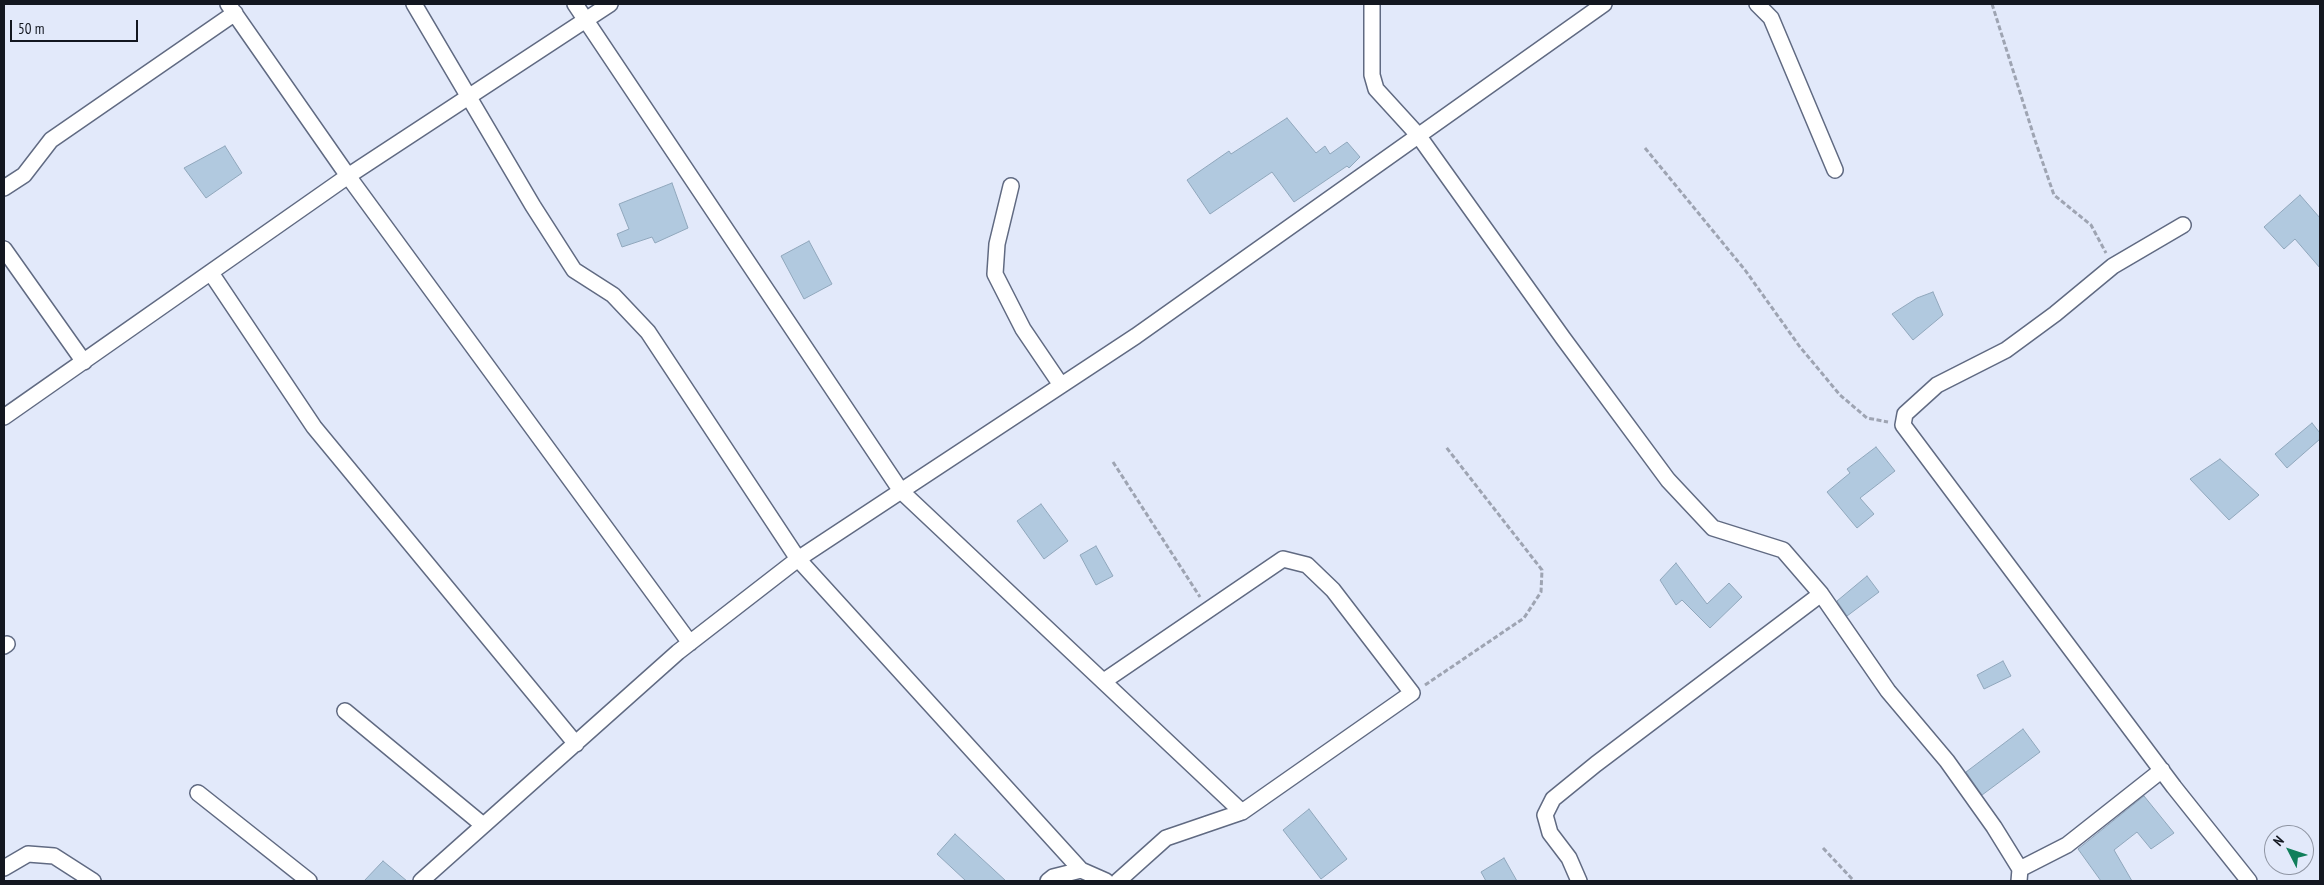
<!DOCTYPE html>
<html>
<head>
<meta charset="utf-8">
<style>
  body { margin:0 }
  #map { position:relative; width:2324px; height:885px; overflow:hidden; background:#e2e9fa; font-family:"PT Sans Narrow",sans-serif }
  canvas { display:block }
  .frame { position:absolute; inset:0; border:5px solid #131720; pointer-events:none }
  .north { position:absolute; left:2264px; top:825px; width:50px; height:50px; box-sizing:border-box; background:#e2e9fa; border:1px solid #8f95a3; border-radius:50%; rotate:311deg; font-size:14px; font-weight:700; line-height:20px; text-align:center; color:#131720 }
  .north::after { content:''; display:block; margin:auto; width:18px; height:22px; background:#107e5a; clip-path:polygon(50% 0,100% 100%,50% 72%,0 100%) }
  .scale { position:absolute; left:10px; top:20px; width:128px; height:22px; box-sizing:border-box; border:2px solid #131720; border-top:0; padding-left:6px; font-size:15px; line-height:18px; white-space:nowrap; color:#131720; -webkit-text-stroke:4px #e2e9fa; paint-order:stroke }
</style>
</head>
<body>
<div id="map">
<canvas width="2324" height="885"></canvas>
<div class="frame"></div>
<div class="north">N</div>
<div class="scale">50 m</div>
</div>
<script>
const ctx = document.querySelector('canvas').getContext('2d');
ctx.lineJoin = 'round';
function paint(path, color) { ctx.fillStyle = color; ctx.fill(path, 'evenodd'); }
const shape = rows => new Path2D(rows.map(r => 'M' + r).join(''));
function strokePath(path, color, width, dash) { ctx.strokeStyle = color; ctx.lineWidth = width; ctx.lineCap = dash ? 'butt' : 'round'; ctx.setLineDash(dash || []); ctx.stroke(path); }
const building = shape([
  [1287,118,1316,153,1325,146,1330,154,1347,142,1360,157,1349,168,1347,166,1294,202,1272,172,1210,214,1187,180,1229,151,1231,154,1287,118],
  [225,146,242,173,206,198,184,168,225,146],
  [672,183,688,228,655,243,652,237,622,247,617,234,629,229,619,204,672,183],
  [2300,195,2320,218,2320,268,2295,239,2284,249,2264,227,2300,195],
  [809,241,832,284,804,299,781,256,809,241],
  [1933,292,1943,315,1913,340,1892,314,1917,298,1933,292],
  [2312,423,2320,433,2320,439,2287,468,2275,454,2312,423],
  [1876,447,1895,471,1860,498,1874,514,1857,528,1827,492,1850,473,1847,469,1876,447],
  [2220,459,2259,495,2229,520,2190,479,2220,459],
  [1041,504,1068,541,1044,559,1017,521,1041,504],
  [1096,546,1113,576,1096,585,1080,555,1096,546],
  [1676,563,1707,604,1729,583,1742,597,1710,628,1682,600,1676,605,1660,580,1676,563],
  [1867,576,1879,592,1847,616,1837,601,1867,576],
  [2003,661,2011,676,1984,689,1977,675,2003,661],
  [2023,729,2040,752,1982,795,1966,772,2023,729],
  [2144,796,2174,833,2151,849,2137,832,2114,850,2132,881,2101,881,2078,849,2144,796],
  [1309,809,1347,859,1321,879,1283,830,1309,809],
  [955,834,1006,881,966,881,937,854,955,834],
  [1504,858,1517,881,1486,881,1481,872,1504,858],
  [383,861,407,881,364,881,383,861]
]);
paint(building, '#b1c9df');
strokePath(building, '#90a7bc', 1);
const street = shape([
  [228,4,348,176,690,643],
  [414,4,533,206,574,270,613,295,648,332,798,559,1081,870],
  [575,4,901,491,1242,812],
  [1372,4,1372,75,1376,89,1418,135,1563,338,1668,480,1713,528,1783,550,1821,594,1888,691,1947,761,1994,827,2020,869,2019,881],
  [1757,4,1771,18,1835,170],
  [1011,186,997,244,995,274,1023,329,1061,385],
  [4,188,24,175,51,140,235,13],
  [2183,225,2113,266,2055,314,2006,350,1937,385,1905,414,1903,425,2174,787,2249,881],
  [4,249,84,362],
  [211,273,314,427,576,744],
  [4,417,348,176,610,4],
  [4,646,7,644],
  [1104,681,1283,559,1307,565,1333,590,1412,693,1242,812,1166,838,1118,881],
  [345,711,483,825],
  [198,793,309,881],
  [4,868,28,854,54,856,93,881],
  [2020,869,2067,845,2162,770],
  [421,881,678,652,798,559,1136,336,1604,4],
  [1048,881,1053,877,1081,870,1106,881],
  [1579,881,1569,858,1550,833,1545,815,1553,799,1596,764,1821,594]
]);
strokePath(street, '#606a82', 18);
strokePath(shape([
  [1992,4,2036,143,2054,195,2091,225,2106,253],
  [1645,148,1745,270,1800,347,1840,395,1867,418,1888,422],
  [1113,462,1200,597],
  [1425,685,1524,618,1541,592,1542,570,1446,447],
  [1823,848,1854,881]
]), '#9ea4b2', 3, [5, 2.5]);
strokePath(street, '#fff', 15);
</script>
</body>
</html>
